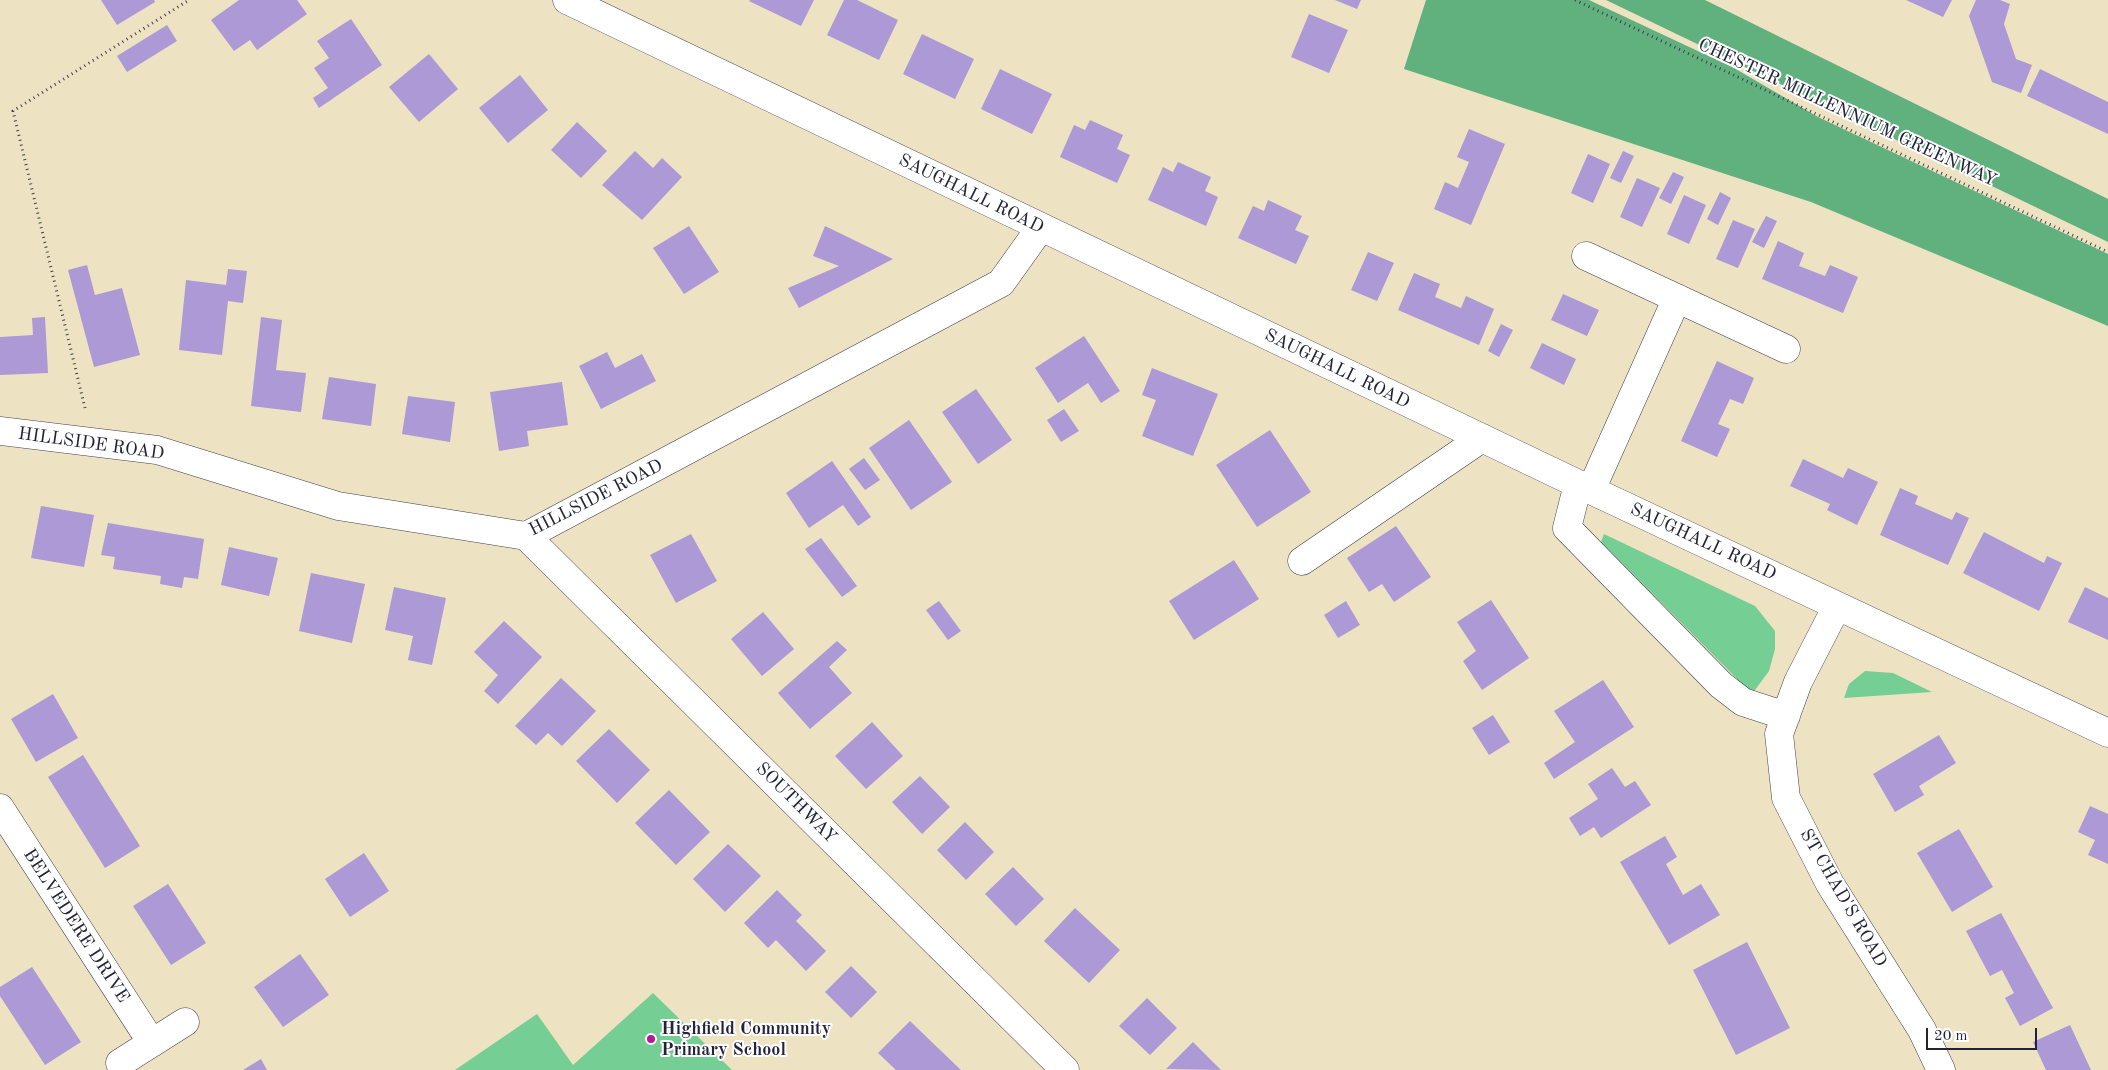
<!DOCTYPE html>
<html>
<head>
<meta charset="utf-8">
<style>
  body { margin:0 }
  #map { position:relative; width:2108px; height:1070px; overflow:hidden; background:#ede2c2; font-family:"Old Standard TT",serif }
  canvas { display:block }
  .scale { position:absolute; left:1926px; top:1028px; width:111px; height:22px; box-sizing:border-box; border:2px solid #22223b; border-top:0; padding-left:6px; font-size:15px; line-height:18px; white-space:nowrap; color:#22223b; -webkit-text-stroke:4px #fff; paint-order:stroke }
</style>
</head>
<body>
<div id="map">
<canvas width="2108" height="1070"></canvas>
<div class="scale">20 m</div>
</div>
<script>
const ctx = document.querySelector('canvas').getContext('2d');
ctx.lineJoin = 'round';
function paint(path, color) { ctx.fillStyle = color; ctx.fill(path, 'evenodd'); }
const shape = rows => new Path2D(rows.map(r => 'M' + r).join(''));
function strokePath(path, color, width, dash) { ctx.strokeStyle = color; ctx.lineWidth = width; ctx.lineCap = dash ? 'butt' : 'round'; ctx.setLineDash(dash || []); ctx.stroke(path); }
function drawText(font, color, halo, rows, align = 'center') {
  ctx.font = font + ' "Old Standard TT",serif'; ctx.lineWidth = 4; ctx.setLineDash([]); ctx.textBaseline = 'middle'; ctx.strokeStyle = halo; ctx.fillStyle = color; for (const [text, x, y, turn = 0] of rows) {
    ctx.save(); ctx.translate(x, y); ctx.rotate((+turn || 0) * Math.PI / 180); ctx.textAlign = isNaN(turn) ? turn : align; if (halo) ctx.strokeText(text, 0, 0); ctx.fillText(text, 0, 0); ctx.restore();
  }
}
paint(shape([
  [1604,534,1755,606,1775,631,1775,649,1769,671,1752,694,1601,542],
  [1865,671,1893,673,1932,692,1844,698,1849,684],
  [653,993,732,1070,455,1070,537,1014,573,1065]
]), '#75ce94');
paint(shape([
  [1426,0,1589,0,1734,68,1818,117,2108,254,2108,326,1811,202,1404,69],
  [1606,0,1705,0,2108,199,2108,242]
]), '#60b17e');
paint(shape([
  [101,0,154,0,155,2,117,25],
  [239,0,297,0,307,14,257,50,250,40,234,51,211,20],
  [750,0,814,0,801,26,749,1],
  [844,0,857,0,898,20,879,60,827,35],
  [1335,0,1361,0,1357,9],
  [1906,0,1952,0,1943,17],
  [1976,0,2000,0,2010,4,2004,24,2016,59,2032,65,2021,93,1992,82,1969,16],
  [1309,14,1348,30,1329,73,1291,57],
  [351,19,382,65,319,108,313,98,328,88,314,68,329,58,317,41],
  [167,25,177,41,127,72,117,56],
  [922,34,974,59,955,99,903,74],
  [429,54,458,89,419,122,389,87],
  [1000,69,1052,94,1032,134,981,109],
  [2040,69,2108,102,2108,134,2027,96],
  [520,75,548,110,508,143,479,108],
  [1090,120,1123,135,1117,149,1130,155,1117,183,1060,157,1074,125,1085,130],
  [577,122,607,151,581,178,551,150],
  [1469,129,1505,144,1471,225,1434,209,1445,182,1458,188,1469,162,1457,157],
  [635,151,653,168,662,158,682,177,642,220,602,185],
  [1623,151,1634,156,1621,183,1610,178],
  [1588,154,1610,164,1593,203,1571,193],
  [1178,162,1211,177,1205,191,1218,197,1206,226,1148,200,1163,167,1173,172],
  [1673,172,1684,177,1671,204,1659,198],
  [1637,178,1660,188,1642,227,1620,217],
  [1720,192,1731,198,1718,225,1707,219],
  [1684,195,1706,205,1689,244,1667,234],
  [1268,200,1302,216,1295,230,1309,236,1296,264,1238,238,1253,206,1264,211],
  [1766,216,1777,221,1764,248,1752,242],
  [1733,220,1755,229,1738,268,1716,259],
  [689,226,719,272,684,294,653,248],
  [825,226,893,259,799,308,788,288,839,266,813,256],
  [1778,241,1804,253,1799,266,1825,276,1830,265,1858,277,1843,313,1762,279],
  [1368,252,1394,263,1377,301,1351,290],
  [87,265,95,295,122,288,140,355,94,367,68,270],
  [228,269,247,271,243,303,228,301,222,355,179,350,186,280,226,285],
  [1414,273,1440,284,1435,297,1461,308,1466,296,1494,309,1479,345,1398,310],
  [1563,294,1599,310,1587,336,1551,320],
  [45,317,48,373,0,375,0,337,33,335,32,318],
  [261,317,282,320,276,370,306,373,301,412,251,406],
  [1501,324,1513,330,1499,357,1488,351],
  [1084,336,1120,391,1101,403,1088,383,1058,403,1035,368],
  [1542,343,1576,359,1564,385,1530,368],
  [607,352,615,368,642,354,656,381,601,409,579,366],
  [1717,361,1754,378,1743,404,1730,399,1718,424,1730,429,1717,457,1681,441],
  [1152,368,1218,394,1193,456,1142,436,1156,400,1142,395],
  [329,377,376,384,371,426,322,419],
  [562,382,568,425,527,431,529,446,499,451,490,392],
  [976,389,1012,440,978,464,942,412],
  [408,396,455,402,450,442,402,434],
  [1064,409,1079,431,1061,442,1047,420],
  [909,420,952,482,911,510,869,448],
  [1270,430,1311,492,1257,527,1216,465],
  [864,458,880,480,865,490,849,469],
  [1803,459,1843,478,1848,468,1878,482,1857,525,1827,510,1830,504,1790,486],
  [832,461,871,517,858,526,843,505,809,528,786,493],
  [1900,488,1918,496,1915,504,1952,520,1956,512,1969,518,1948,565,1880,535],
  [41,506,94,515,84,567,31,558],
  [108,523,204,539,198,579,184,577,182,588,160,584,161,576,113,569,115,557,101,555],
  [1396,526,1431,577,1394,602,1382,584,1369,592,1347,558],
  [1984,532,2044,563,2047,556,2062,563,2039,611,1963,573],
  [691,534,717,581,676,603,650,555],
  [821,538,857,586,842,597,805,549],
  [229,547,278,558,269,596,221,585],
  [1234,560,1259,599,1194,640,1169,601],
  [311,573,365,584,352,643,299,631],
  [394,587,446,598,432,665,408,660,413,636,385,630],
  [2085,587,2108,598,2108,640,2068,622],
  [1491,600,1529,658,1482,690,1463,661,1476,651,1457,622],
  [939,601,961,631,948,640,926,610],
  [1346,601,1360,625,1338,638,1324,615],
  [763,612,794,649,762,676,731,639],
  [504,621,542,657,498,704,484,691,498,675,474,652],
  [837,641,847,650,829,667,852,693,810,729,778,693],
  [561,678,596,711,562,746,548,733,536,745,515,726],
  [1603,680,1634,727,1554,779,1544,763,1575,742,1554,711],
  [53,694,78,738,36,762,11,719],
  [1493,715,1510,742,1489,755,1472,728],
  [872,722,903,756,866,789,835,756],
  [609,729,650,770,617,803,576,761],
  [1939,735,1956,763,1919,786,1924,795,1895,812,1873,774],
  [83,755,140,846,105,868,48,777],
  [1612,768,1625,787,1635,781,1651,805,1601,838,1594,827,1580,836,1569,818,1598,799,1588,784],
  [920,776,950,807,922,834,892,802],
  [669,790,710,832,676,865,635,823],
  [2090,806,2108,814,2108,864,2088,855,2095,840,2078,832],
  [965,822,994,852,966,880,937,850],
  [1959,829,1993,887,1952,912,1917,853],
  [1665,836,1677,857,1666,864,1683,895,1701,884,1720,915,1669,945,1620,862],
  [728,844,761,876,725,912,693,879],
  [364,853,389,891,350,917,325,879],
  [1013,867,1044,899,1016,926,985,894],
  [168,884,206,943,171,965,133,906],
  [777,890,802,915,796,921,826,951,806,971,776,940,768,948,744,923],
  [1075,908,1120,950,1089,983,1044,941],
  [2001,913,2053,1008,2020,1026,2005,998,2014,993,2002,970,1990,976,1966,931],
  [1747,942,1790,1028,1736,1055,1693,970],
  [300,954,329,995,283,1027,254,987],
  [851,966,877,992,851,1018,825,992],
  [32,967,81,1042,45,1065,0,996,0,987],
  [1147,998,1177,1028,1150,1055,1119,1026],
  [910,1021,938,1048,961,1070,896,1070,878,1053],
  [2070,1025,2091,1070,2046,1070,2033,1042],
  [1193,1042,1221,1070,1166,1069],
  [261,1059,267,1070,243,1070]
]), '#ac99d6');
const minor = shape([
  [567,0,1578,484,2108,733],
  [1586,256,1786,349],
  [0,431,157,450,338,506,526,536,1001,283,1041,227],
  [1578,484,1567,528,1721,685,1743,702,1786,716],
  [1591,490,1677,298],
  [526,536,1065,1070],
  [1302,561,1482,438],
  [1837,606,1798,682,1779,734,1786,798,1830,884,1922,1030,1941,1070],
  [0,808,152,1043],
  [120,1063,185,1022]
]);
strokePath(minor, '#403f4f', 29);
strokePath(shape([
  [1575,0,2108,252],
  [85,408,13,111,189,0]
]), '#403f4f', 3, [1, 4]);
strokePath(minor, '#fff', 28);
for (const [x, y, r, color] of [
  [651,1039,5,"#b5179e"]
]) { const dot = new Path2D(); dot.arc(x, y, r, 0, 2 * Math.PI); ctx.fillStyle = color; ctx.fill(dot); strokePath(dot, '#fff', 2); }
drawText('18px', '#22223b', '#fff', [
  ["CHESTER MILLENNIUM GREENWAY",1847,113,25],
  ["SAUGHALL ROAD",971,194,26],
  ["SAUGHALL ROAD",1337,369,26],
  ["HILLSIDE ROAD",91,444,8],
  ["HILLSIDE ROAD",596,498,-27],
  ["SAUGHALL ROAD",1703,542,25],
  ["SOUTHWAY",796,803,45],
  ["ST CHAD'S ROAD",1843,898,60],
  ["BELVEDERE DRIVE",76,926,57]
]);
drawText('bold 18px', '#22223b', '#fff', [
  ["Highfield Community",661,1029],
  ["Primary School",661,1050]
], 'left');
</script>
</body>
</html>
